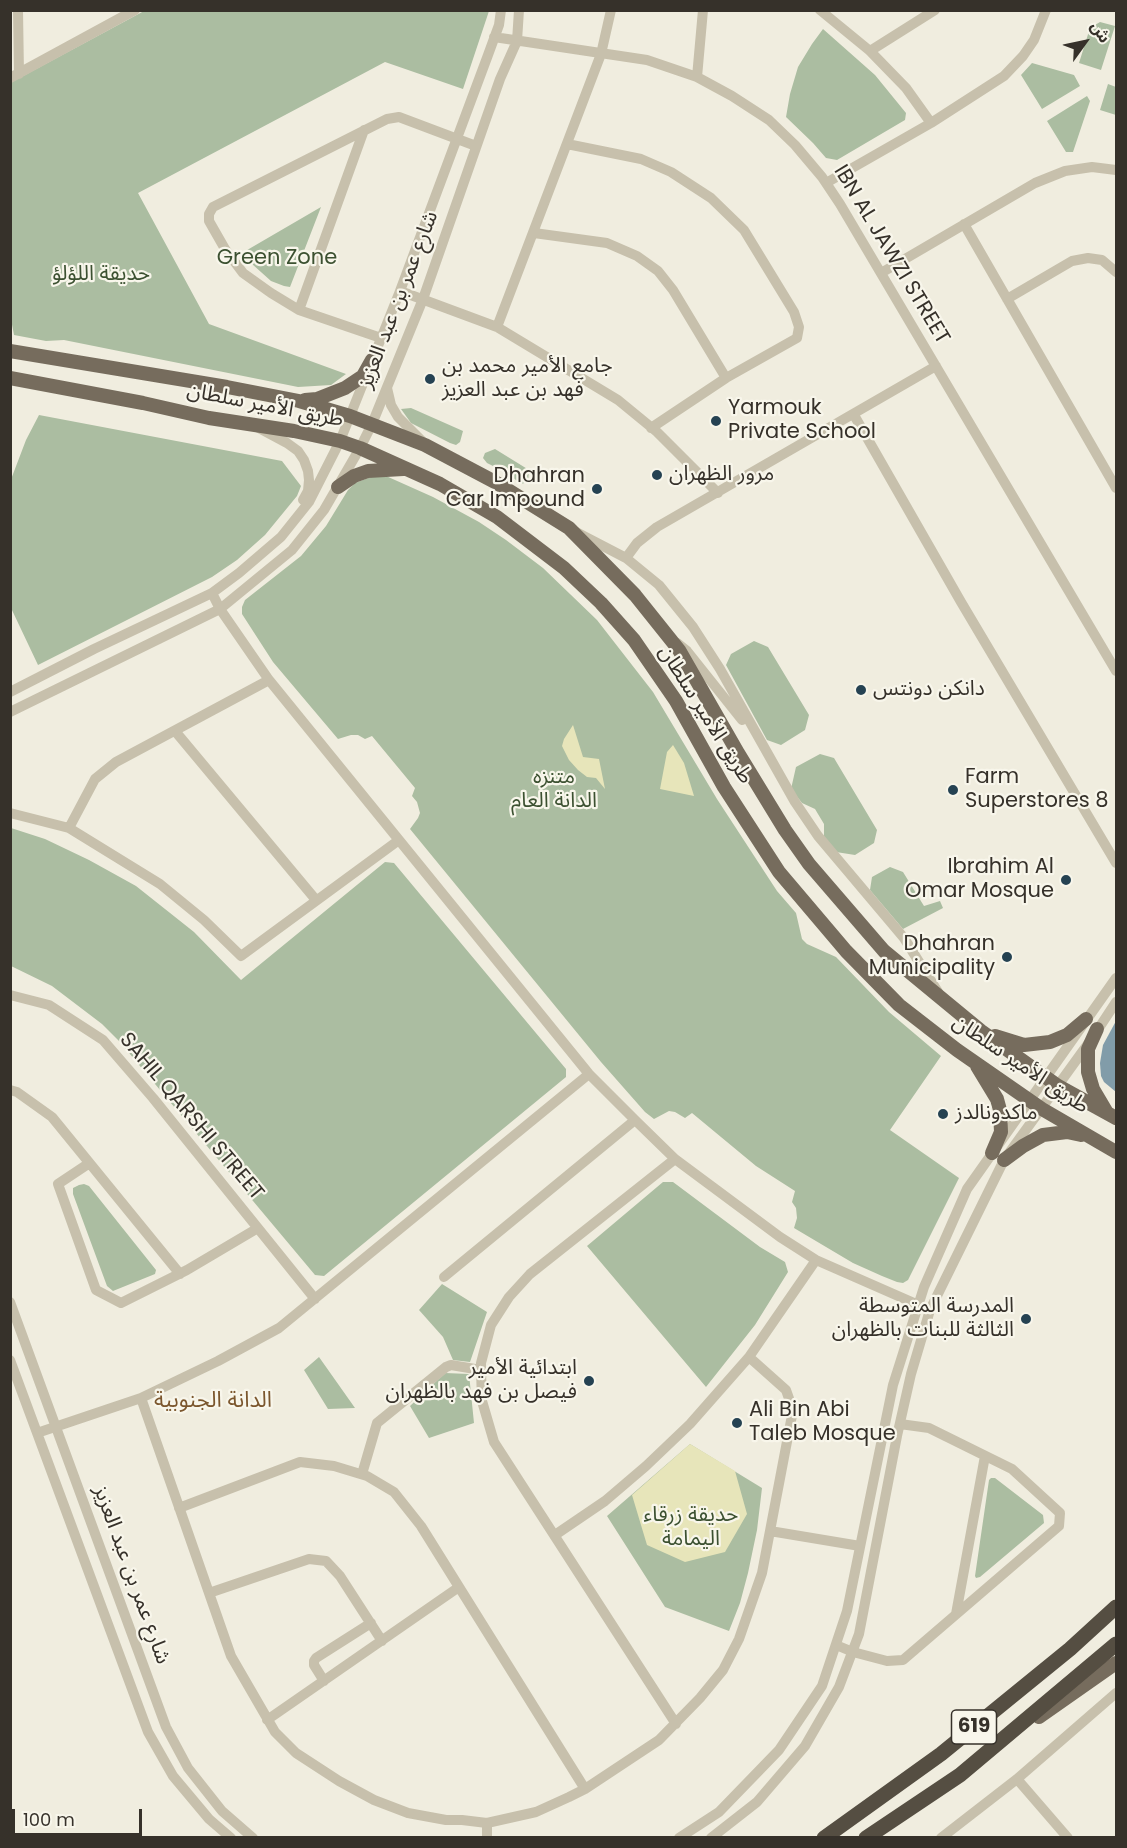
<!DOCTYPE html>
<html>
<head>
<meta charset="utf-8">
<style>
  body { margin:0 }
  #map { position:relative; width:1127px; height:1848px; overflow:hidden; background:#f0eddf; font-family:Poppins,"Noto Sans Arabic",sans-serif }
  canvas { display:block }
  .frame { position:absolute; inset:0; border:12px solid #36312a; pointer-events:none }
  .north { position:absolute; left:1055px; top:12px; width:60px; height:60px; -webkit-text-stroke:4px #f8f6eb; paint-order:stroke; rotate:57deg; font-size:16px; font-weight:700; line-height:24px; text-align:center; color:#36312a }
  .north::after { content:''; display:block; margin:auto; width:21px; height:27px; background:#36312a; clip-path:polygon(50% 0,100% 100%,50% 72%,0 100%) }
  .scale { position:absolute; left:12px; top:1809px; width:130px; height:27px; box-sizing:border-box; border:3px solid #36312a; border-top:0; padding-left:8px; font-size:18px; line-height:21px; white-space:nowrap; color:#36312a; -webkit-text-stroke:4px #f8f6eb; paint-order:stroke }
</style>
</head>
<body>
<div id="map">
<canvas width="1127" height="1848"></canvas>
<div class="frame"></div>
<div class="north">ش</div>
<div class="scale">100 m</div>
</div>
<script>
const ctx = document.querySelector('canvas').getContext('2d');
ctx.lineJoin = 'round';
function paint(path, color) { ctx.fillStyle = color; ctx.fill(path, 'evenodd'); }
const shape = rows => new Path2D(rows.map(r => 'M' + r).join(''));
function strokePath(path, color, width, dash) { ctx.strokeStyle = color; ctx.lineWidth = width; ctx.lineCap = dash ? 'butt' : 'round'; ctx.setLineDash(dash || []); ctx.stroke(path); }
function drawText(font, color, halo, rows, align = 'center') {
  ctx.font = font + ' Poppins,"Noto Sans Arabic",sans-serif'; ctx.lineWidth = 4.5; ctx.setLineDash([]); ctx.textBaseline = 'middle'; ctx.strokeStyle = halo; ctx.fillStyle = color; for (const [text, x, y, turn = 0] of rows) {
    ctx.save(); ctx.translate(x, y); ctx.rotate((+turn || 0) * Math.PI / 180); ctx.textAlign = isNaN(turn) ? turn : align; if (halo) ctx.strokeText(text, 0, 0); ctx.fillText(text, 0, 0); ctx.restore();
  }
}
paint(shape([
  [144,11,489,11,463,89,385,62,138,193,209,324,346,374,331,385,298,387,64,340,46,341,14,335,10,314,10,83],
  [1100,22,1115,26,1101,70,1079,63,1090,28],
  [823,29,875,75,906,113,905,120,837,160,826,158,813,143,786,117,790,94,798,67,812,44],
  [1032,63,1074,75,1080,86,1042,109,1021,75],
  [1108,84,1116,87,1116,115,1100,110],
  [1087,96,1090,101,1073,152,1066,152,1047,121],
  [321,207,290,287,284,286,271,281,252,264,242,253],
  [411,408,463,431,460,442,456,445,450,443,411,423,401,409],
  [39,415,282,461,301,486,297,496,265,535,237,560,212,577,38,665,11,608,10,482,26,440],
  [495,449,529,470,528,482,521,484,507,473,487,463,483,458,485,453],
  [374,476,386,476,433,497,479,522,506,540,543,568,597,620,653,692,717,799,777,891,796,913,802,939,807,944,836,957,889,1012,941,1056,890,1130,959,1178,908,1280,903,1283,897,1282,882,1276,853,1263,794,1228,797,1218,796,1208,792,1202,795,1191,756,1166,692,1113,685,1118,675,1112,669,1111,654,1119,645,1112,601,1062,410,829,418,818,420,813,417,802,412,796,415,788,372,736,365,739,358,735,351,735,338,739,273,662,242,614,242,607,245,600,301,556,326,526,348,490,355,483],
  [754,641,768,647,809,715,805,730,781,745,767,740,726,665,731,654],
  [820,754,834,758,877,830,874,843,855,855,836,852,824,837,824,824,815,809,802,803,791,789,796,767],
  [11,828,45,839,89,860,136,886,194,932,241,980,385,862,394,863,566,1069,566,1077,324,1276,315,1275,119,1041,102,1024,52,986,11,966],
  [890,867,903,872,924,906,940,901,943,908,903,929,870,890,872,877],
  [663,1182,673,1182,760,1247,785,1262,788,1272,755,1325,706,1387,587,1246],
  [84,1184,89,1186,156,1270,155,1274,113,1291,107,1286,73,1194,73,1188,79,1185],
  [442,1284,487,1312,470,1362,453,1360,443,1337,419,1310],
  [319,1357,355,1408,328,1409,304,1370],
  [445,1373,469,1374,474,1423,429,1438,410,1406],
  [690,1444,762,1488,757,1530,748,1573,740,1603,729,1631,665,1607,607,1516],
  [991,1478,995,1478,1043,1515,1044,1523,980,1577,976,1578,975,1576,989,1480]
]), '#abbda1');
paint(shape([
  [573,725,583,757,599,759,605,789,596,778,587,777,578,770,569,760,562,746,564,739],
  [673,745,684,763,694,796,660,789,667,752],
  [690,1444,735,1471,747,1514,725,1552,685,1562,647,1545,632,1495]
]), '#e7e5ba');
paint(shape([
  [1116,1021,1116,1092,1104,1082,1101,1076,1100,1063,1103,1045]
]), '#819ca9');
strokePath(shape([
  [18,10,19,74],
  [820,10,870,51,906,88,931,123],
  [494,37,647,60,697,77,732,96,769,120,795,145,822,177,840,204,1116,671],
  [870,51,935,10],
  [697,77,703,10],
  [10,78,135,10],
  [567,144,641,159,671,172,711,198,744,230,794,312,799,327,797,338,726,378,651,428],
  [826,183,931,123,1004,76,1023,56,1034,40,1046,10],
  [964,224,1116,488],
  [534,233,607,243,637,256,658,271,673,290,726,378],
  [881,273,1035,183,1065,171,1092,167,1116,170],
  [400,291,497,327,618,400,657,432,718,493],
  [1007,299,1072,261,1088,258,1102,260,1116,272],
  [299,310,364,130],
  [497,327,601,54,611,10],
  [381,338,299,310,271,293,243,273,225,249,209,221,209,214,213,207,387,119,399,117,476,146],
  [387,388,391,405,398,417,424,443],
  [854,415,961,602,1116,863],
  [259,428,287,443,298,451,304,460,308,471,309,480,308,491,303,500],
  [574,531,626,558,659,585,693,627,720,669,795,802,818,836,904,938,938,992],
  [626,558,637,543,657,527,936,366],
  [212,593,220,609,269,680,589,1074,635,1120,675,1159,780,1237,816,1260,930,1310],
  [677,643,687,651,742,720],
  [10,692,94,649,212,593,239,573,281,537,309,502,340,441,400,291,488,55,499,25,501,10],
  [10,712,220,609,292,550,324,510,360,448,372,424,423,299,500,79,517,41,519,10],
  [175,731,316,900],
  [10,813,69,828,160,884,204,920,241,956,399,840],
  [69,828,95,779,116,762,269,680],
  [10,995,49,1005,103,1040,153,1098,315,1299],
  [10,1090,17,1092,52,1117,180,1274],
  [675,1159,530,1274,509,1297,491,1325,481,1363,481,1370,482,1401,494,1442,676,1724],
  [88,1164,58,1184,96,1290,121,1303,187,1270,258,1228],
  [444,1277,635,1120],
  [10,1302,166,1727,188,1768,222,1811,253,1838],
  [10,1360,148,1732,173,1776,209,1819,231,1838],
  [141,1398,231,1656,275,1732,296,1753,339,1781,374,1800,408,1813,446,1820,462,1820,487,1823,536,1812,569,1797,585,1789,659,1740,700,1698,723,1670,739,1639,762,1573,793,1410,786,1390,749,1357],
  [37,1433,141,1398,218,1361,279,1328,589,1074],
  [362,1474,377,1423,446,1367,451,1365,481,1370],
  [179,1508,300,1462,334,1466,367,1476,394,1492,421,1526,585,1789],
  [770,1531,860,1546],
  [555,1535,605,1501,646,1466,690,1424,749,1357,816,1260],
  [209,1593,309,1559,326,1561,340,1576,382,1641],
  [956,1614,985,1456],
  [836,1645,853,1652,887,1661,903,1660,1059,1526,1060,1513,1012,1469,929,1428,900,1424],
  [324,1681,314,1665,314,1661,316,1658,371,1623],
  [267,1720,459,1587],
  [1017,1779,1068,1838],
  [487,1823,487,1838],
  [679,1838,719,1812,779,1750,822,1686,847,1611,893,1385,924,1287,967,1189,1116,978],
  [711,1838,757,1802,805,1746,839,1687,859,1634,897,1436,911,1374,930,1310,1004,1160,1093,1037,1116,1002],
  [941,1838,1017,1779,1116,1693]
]), '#c7c0ac', 10);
strokePath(shape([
  [10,351,227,387,299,401,350,416,425,445,495,482,569,528,635,595,679,650,738,753,785,830,809,864,884,951,981,1031,1058,1086,1116,1118],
  [10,378,143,403,209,418,294,431,340,441,360,448,440,484,497,517,564,568,601,603,634,640,676,701,724,787,779,872,846,951,899,1005,957,1050,1042,1109,1116,1152],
  [305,400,317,399,345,388,363,376,372,360],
  [338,487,354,476,368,471,403,469],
  [1097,1029,1088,1049,1088,1072,1093,1089,1106,1111],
  [995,1036,1024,1045,1050,1042,1067,1035,1086,1019],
  [977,1066,997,1099,1000,1110,1001,1132,992,1153],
  [1004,1160,1023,1146,1043,1135,1067,1132,1081,1135],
  [1039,1717,1116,1663]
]), '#766c5d', 14);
strokePath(shape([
  [824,1838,941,1754,1070,1649,1116,1607],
  [866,1838,960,1775,1116,1644]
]), '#554e42', 15);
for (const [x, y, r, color] of [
  [430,379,6,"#254252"],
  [716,421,6,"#254252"],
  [657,475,6,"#254252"],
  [597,489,6,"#254252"],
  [861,690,6,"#254252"],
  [953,790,6,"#254252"],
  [1066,880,6,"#254252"],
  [1007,957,6,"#254252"],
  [943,1114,6,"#254252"],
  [1026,1319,6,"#254252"],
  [589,1381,6,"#254252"],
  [737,1423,6,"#254252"]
]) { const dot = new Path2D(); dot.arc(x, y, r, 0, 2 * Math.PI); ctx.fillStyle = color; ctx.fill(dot); strokePath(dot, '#f8f6eb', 2); }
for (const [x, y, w] of [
  [974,1727,45]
]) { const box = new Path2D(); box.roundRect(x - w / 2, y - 17, w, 34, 4.5); ctx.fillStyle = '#f8f6eb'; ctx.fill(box); strokePath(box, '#36312a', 1.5); }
drawText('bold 20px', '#36312a', null, [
  ["619",974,1727]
]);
drawText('21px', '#36312a', '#f8f6eb', [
  ["IBN AL JAWZI STREET",891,255,59],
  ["شارع عمر بن عبد العزيز",399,300,-69],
  ["طريق الأمير سلطان",265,406,11],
  ["طريق الأمير سلطان",705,715,58],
  ["طريق الأمير سلطان",1020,1065,34],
  ["SAHIL QARSHI STREET",191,1117,50],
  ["شارع عمر بن عبد العزيز",131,1575,70]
]);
drawText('21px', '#3c5131', '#f8f6eb', [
  ["Green Zone",277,259],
  ["حديقة اللؤلؤ",101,275],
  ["متنزه",554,778],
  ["الدانة العام",554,802],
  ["حديقة زرقاء",691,1516],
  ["اليمامة",691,1540]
]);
drawText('21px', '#36312a', '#f8f6eb', [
  ["جامع الأمير محمد بن",442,367],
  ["فهد بن عبد العزيز",442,391],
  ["Yarmouk",728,409],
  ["Private School",728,433],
  ["مرور الظهران",669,475],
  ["Dhahran",585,477,"right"],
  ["Car Impound",585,501,"right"],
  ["دانكن دونتس",873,690],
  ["Farm",965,778],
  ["Superstores 8",965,802],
  ["Ibrahim Al",1054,868,"right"],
  ["Omar Mosque",1054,892,"right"],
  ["Dhahran",995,945,"right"],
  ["Municipality",995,969,"right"],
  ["ماكدونالدز",955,1114],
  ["المدرسة المتوسطة",1014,1307,"right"],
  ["الثالثة للبنات بالظهران",1014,1331,"right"],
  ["ابتدائية الأمير",577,1369,"right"],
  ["فيصل بن فهد بالظهران",577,1393,"right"],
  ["Ali Bin Abi",749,1411],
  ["Taleb Mosque",749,1435]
], 'left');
drawText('22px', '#7b562d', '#f8f6eb', [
  ["الدانة الجنوبية",213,1401]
]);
</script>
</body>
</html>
